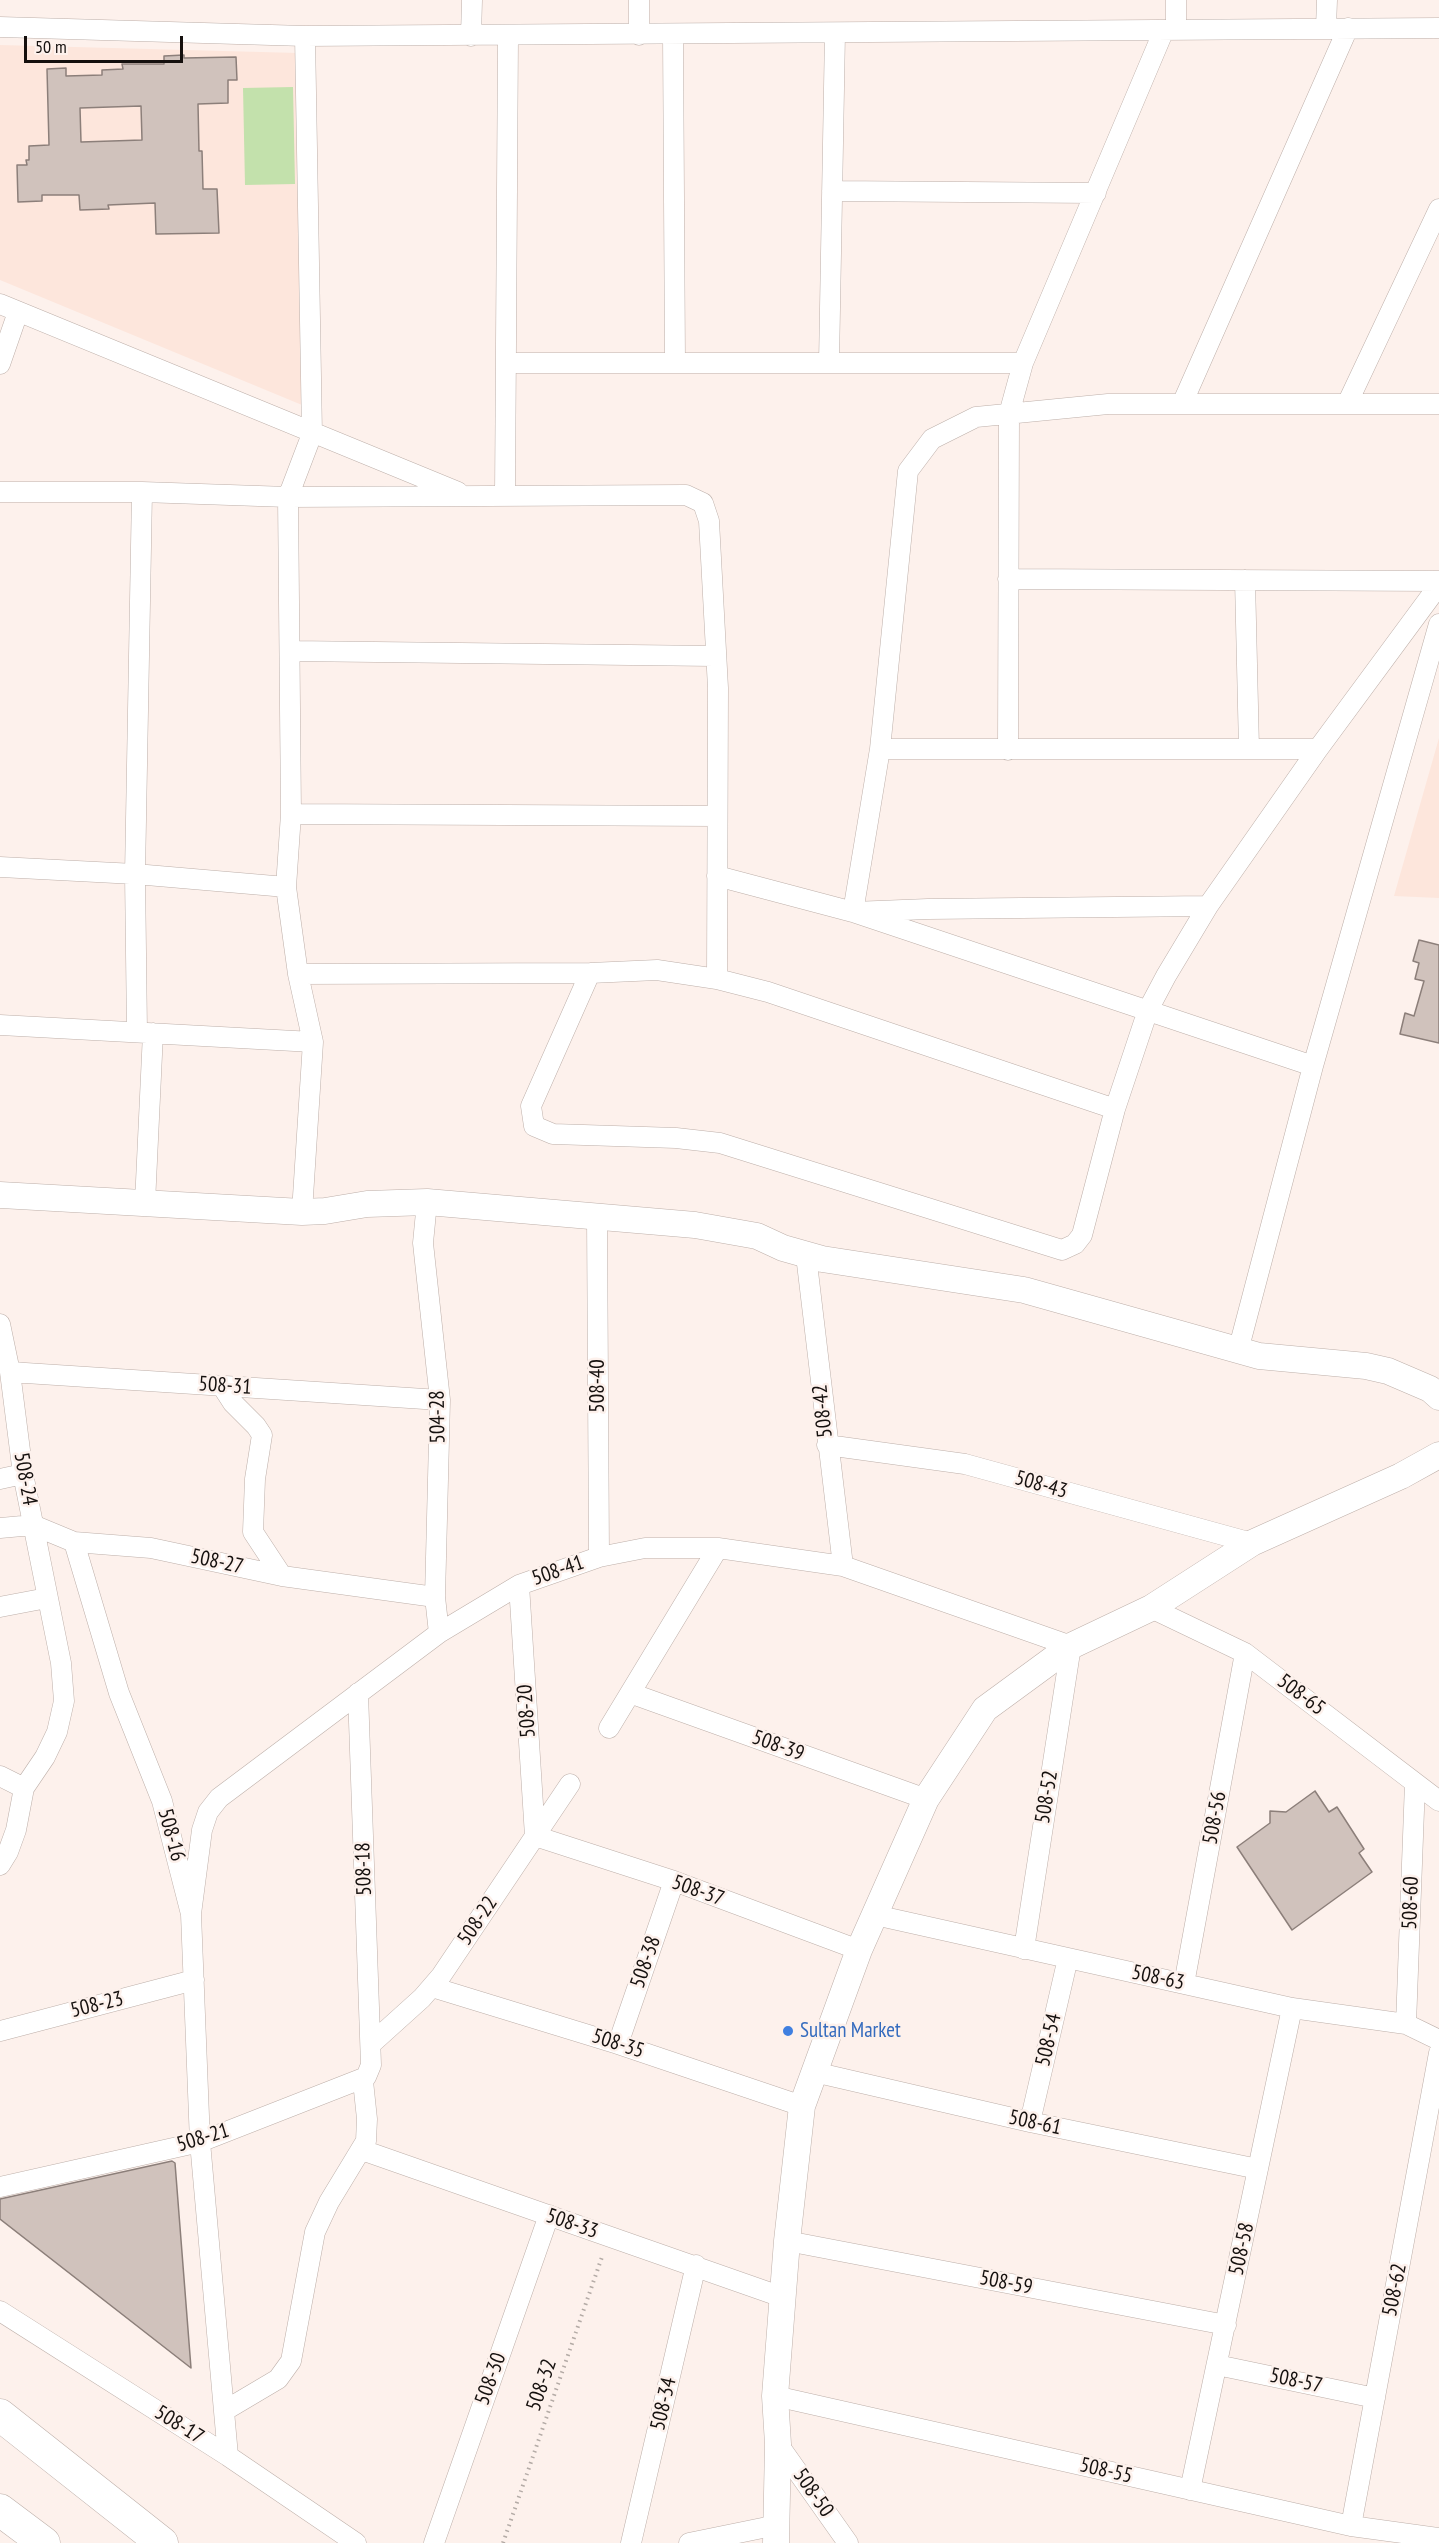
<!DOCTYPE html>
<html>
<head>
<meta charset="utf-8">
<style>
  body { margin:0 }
  #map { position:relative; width:1439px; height:2543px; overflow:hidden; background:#fdf1ec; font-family:"PT Sans Narrow",sans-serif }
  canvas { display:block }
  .scale { position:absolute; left:24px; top:36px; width:159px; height:27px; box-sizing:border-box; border:3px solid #15100e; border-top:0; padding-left:8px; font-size:18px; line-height:21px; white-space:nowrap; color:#15100e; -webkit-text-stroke:4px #fdf1ec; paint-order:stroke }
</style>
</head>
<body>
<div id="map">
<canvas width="1439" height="2543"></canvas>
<div class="scale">50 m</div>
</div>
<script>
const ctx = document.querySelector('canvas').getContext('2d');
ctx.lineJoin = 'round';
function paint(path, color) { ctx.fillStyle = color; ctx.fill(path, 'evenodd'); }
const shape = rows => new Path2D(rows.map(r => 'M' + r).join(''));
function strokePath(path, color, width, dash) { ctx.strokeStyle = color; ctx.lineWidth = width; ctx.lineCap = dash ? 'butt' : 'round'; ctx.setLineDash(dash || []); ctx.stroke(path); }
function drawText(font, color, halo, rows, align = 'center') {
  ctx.font = font + ' "PT Sans Narrow",sans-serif'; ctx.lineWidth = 5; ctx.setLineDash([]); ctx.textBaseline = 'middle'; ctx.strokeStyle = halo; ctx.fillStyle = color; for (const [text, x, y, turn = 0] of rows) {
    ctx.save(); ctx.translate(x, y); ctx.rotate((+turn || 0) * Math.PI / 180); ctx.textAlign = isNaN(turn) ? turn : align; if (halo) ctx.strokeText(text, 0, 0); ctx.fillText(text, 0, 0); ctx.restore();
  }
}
paint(shape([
  [0,45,298,53,302,405,0,280],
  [1439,738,1439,898,1394,896]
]), '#fde6dc');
paint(shape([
  [293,87,295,184,245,185,243,88]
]), '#c3e1ac');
const building = shape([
  [184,55,184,58,236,57,237,80,228,80,228,103,198,104,199,151,202,151,203,189,217,189,219,233,156,234,155,203,108,205,109,209,80,210,79,195,42,195,42,201,18,202,17,165,27,165,26,160,29,160,29,146,49,145,47,69,66,68,66,76,102,75,102,70,123,69,122,64,164,64,164,56,184,55],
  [141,106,142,140,81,142,80,108,141,106],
  [1419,940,1439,945,1439,1043,1400,1034,1405,1013,1414,1016,1424,981,1415,979,1419,963,1413,961,1419,940],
  [1315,1791,1329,1812,1337,1807,1364,1849,1359,1853,1372,1872,1292,1930,1237,1847,1270,1823,1270,1811,1286,1812,1315,1791],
  [172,2161,175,2163,191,2368,0,2219,0,2199,172,2161]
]);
paint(building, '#d0c2bc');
strokePath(building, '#8c7f7a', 1.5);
const minor = shape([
  [0,27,305,36,1439,28],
  [1326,28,1327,0],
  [1176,30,1176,0],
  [673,34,675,363],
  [639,35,639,0],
  [471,36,472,0],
  [832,191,1096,193],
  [0,304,458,492],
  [506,363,1023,363],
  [829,363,835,33],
  [0,364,18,312],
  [1182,404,1348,28],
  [1347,404,1439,209],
  [0,492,142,492,288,497,686,495,703,503,709,521,718,688,717,979],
  [505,496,508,36],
  [1008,579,1439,581],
  [1245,580,1249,749],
  [291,651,714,656],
  [880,749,1318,749],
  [1008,750,1009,414,1023,363,1164,30],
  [291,814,717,816],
  [0,867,135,874,286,887],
  [717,876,853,912,928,909,1208,906],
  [590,973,531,1106,534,1126,553,1134,676,1138,720,1143,1062,1250,1075,1244,1082,1235,1115,1109,1148,1010,1166,976,1208,906,1318,749,1439,585],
  [298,974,590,973,657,970,717,979,768,992,1115,1109],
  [0,1025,313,1042],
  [137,1032,135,874,142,492],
  [1313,1066,853,912,880,749,908,471,932,439,976,417,1108,404,1439,404],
  [427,1202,423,1243,440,1400,435,1597,439,1633],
  [145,1203,153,1033],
  [302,1212,313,1042,298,974,286,887,291,814,288,497,312,434,305,36],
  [597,1216,599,1557],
  [806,1255,843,1566],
  [0,1324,10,1372,23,1474,61,1663,64,1701,57,1732,45,1757,24,1788,16,1830,8,1852,0,1865],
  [1238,1351,1313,1066,1439,624],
  [10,1372,440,1400],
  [222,1386,233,1403,256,1426,262,1435,255,1479,253,1532,282,1576],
  [827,1445,965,1464,1252,1543],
  [0,1479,23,1474],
  [0,1528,33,1525,74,1542,151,1548,282,1576,435,1597],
  [74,1542,119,1693,162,1801,191,1914,200,2142,228,2456],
  [519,1585,535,1836,674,1881,859,1950],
  [0,1607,47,1598],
  [1151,1608,1245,1653,1439,1801],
  [630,1693,926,1799],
  [609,1728,718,1548],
  [0,1776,24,1788],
  [191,1914,202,1830,208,1812,219,1798,439,1633,519,1585,599,1557,645,1548,718,1548,843,1566,1071,1646,1024,1949],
  [875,1915,1292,2008,1406,2024,1439,2040],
  [1184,1984,1245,1653],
  [432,1987,618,2044,802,2106],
  [1406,2024,1415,1783],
  [0,2031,194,1980],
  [371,2044,422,1998,441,1976,570,1784],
  [618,2044,674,1881],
  [814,2072,1030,2122,1258,2169],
  [1030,2122,1068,1958],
  [362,2150,782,2297],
  [0,2187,200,2142,366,2077,371,2065,358,1693],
  [787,2241,1226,2325],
  [0,2311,228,2456,356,2543],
  [1217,2365,1375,2398],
  [775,2396,1351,2526,1439,2538],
  [224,2411,278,2379,291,2361,315,2232,329,2202,366,2141,367,2119,363,2081],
  [778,2444,848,2543],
  [1190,2490,1292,2008],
  [1351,2526,1439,2053],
  [434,2543,549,2215],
  [631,2543,696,2265],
  [689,2543,777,2525]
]);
const tertiary = shape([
  [0,1195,302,1212,325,1211,367,1204,427,1202,695,1225,757,1236,783,1248,822,1259,1024,1290,1259,1356,1366,1366,1388,1371,1430,1389,1439,1397],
  [776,2543,778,2444,775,2396,787,2241,802,2106,859,1950,926,1799,985,1709,1071,1646,1151,1608,1252,1543,1401,1476,1439,1455]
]);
const primary = shape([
  [0,2415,162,2543],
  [0,2510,44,2543]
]);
strokePath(minor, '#bdafa9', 21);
strokePath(tertiary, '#bdafa9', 27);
strokePath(primary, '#bdafa9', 33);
strokePath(shape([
  [503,2543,603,2254]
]), '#b4aba6', 4, [1.5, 4.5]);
strokePath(minor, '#fff', 20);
strokePath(tertiary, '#fff', 26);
strokePath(primary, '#fff', 32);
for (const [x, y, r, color] of [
  [788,2031,6,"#3f7fe0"]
]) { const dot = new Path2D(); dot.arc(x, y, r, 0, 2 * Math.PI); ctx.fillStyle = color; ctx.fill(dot); strokePath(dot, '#fdf1ec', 2); }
drawText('21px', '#15100e', '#fdf1ec', [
  ["508-31",225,1386,4],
  ["508-40",598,1386,-90],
  ["508-42",823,1411,-96],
  ["504-28",438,1417,-91],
  ["508-24",25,1479,80],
  ["508-43",1041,1485,16],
  ["508-27",217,1562,12],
  ["508-41",558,1571,-19],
  ["508-65",1301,1695,37],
  ["508-20",527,1711,-94],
  ["508-39",778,1746,20],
  ["508-52",1047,1797,-81],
  ["508-56",1215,1818,-80],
  ["508-16",171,1835,75],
  ["508-18",364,1869,-92],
  ["508-37",698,1891,20],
  ["508-60",1411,1903,-88],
  ["508-22",478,1921,-56],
  ["508-38",646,1962,-71],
  ["508-63",1158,1978,12],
  ["508-23",97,2005,-14],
  ["508-54",1049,2040,-77],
  ["508-35",618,2044,18],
  ["508-61",1035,2123,12],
  ["508-21",203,2138,-17],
  ["508-33",572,2224,19],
  ["508-58",1242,2249,-78],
  ["508-59",1006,2283,11],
  ["508-62",1395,2290,-79],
  ["508-30",491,2379,-70],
  ["508-57",1296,2381,12],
  ["508-32",542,2385,-71],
  ["508-34",664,2404,-77],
  ["508-17",179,2425,32],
  ["508-55",1106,2471,13],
  ["508-50",813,2493,55]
]);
drawText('21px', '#366cbe', '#fdf1ec', [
  ["Sultan Market",800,2031]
], 'left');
</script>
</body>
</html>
